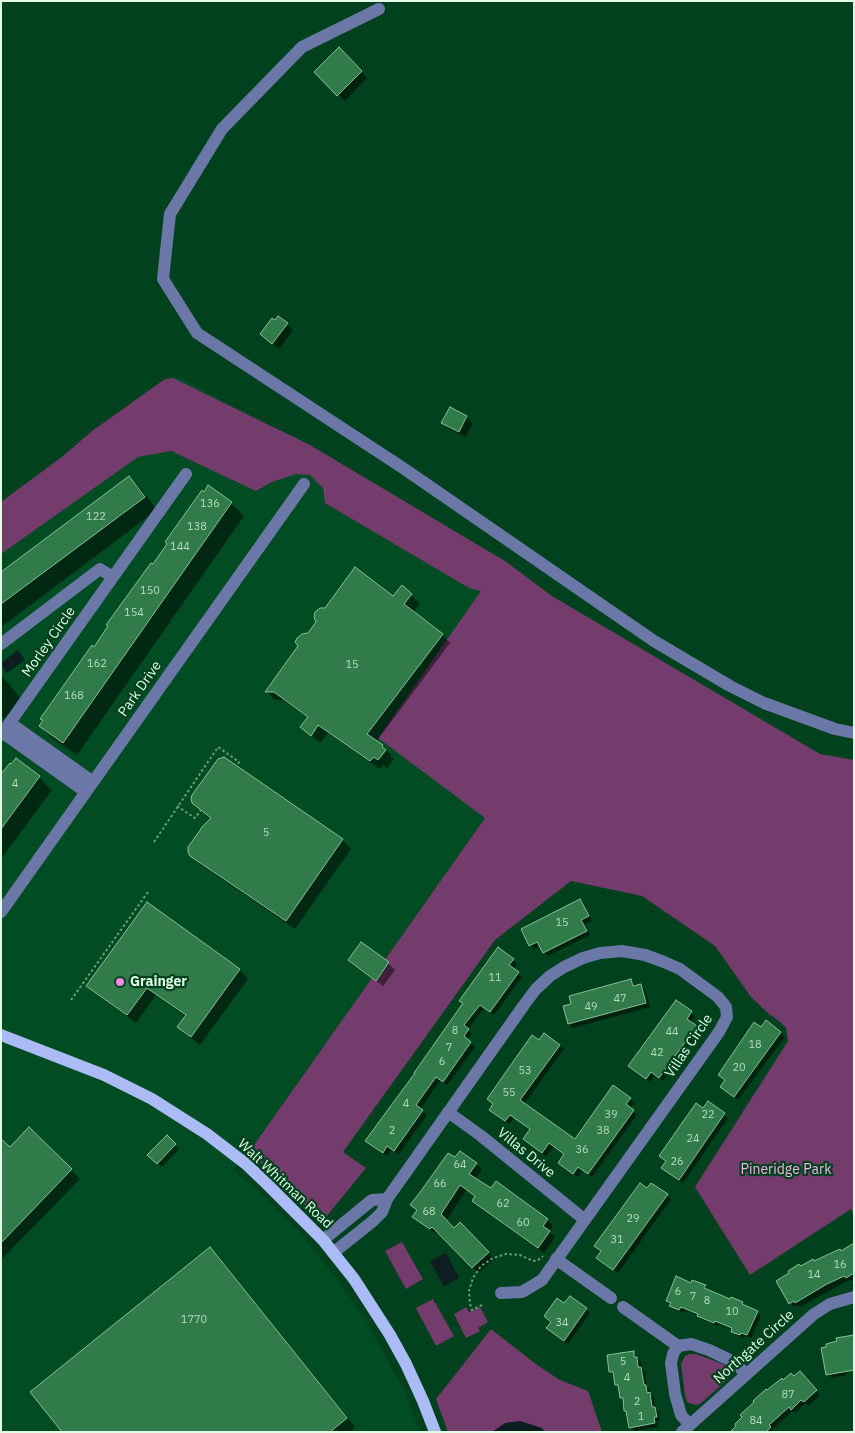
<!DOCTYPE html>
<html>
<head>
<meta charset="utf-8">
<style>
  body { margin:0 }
  #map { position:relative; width:855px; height:1433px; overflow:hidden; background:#01411d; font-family:"IBM Plex Sans",sans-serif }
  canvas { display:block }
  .frame { position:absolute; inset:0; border:2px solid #e1fee7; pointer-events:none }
</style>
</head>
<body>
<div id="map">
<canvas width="855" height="1433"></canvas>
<div class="frame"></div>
</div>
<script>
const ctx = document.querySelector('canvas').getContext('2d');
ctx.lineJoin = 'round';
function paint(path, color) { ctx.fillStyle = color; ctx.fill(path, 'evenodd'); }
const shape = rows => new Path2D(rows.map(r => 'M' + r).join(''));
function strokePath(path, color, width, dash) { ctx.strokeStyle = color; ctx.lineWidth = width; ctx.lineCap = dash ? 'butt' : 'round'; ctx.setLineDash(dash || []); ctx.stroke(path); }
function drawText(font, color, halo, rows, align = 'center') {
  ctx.font = font + ' "IBM Plex Sans",sans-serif'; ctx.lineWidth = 4.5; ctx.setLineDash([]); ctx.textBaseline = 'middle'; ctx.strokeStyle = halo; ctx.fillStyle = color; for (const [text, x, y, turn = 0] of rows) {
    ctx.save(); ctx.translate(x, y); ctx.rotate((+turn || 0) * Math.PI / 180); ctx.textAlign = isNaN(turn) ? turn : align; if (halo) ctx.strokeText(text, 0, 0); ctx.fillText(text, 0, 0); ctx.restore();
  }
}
paint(shape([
  [180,377,500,562,485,817,249,1152,233,1170,265,1197,299,1232,333,1274,365,1319,405,1392,420,1432,1,1432,1,507]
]), '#014c23');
paint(shape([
  [173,378,310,445,505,561,552,596,820,754,854,760,854,1216,851,1209,750,1275,695,1187,788,1041,786,1028,778,1020,769,1014,751,997,715,946,642,896,571,881,495,940,343,1152,366,1168,322,1222,249,1152,485,818,378,738,481,591,469,588,325,503,323,488,310,475,296,474,272,482,256,491,171,451,138,457,1,554,1,502,63,456,92,431,165,379],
  [402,1242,423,1279,406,1289,385,1251],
  [433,1299,454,1336,436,1346,416,1308],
  [466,1307,469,1312,480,1307,488,1322,478,1328,480,1331,466,1338,454,1314],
  [491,1329,537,1365,560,1380,588,1391,602,1432,448,1432,436,1399],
  [690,1354,696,1354,723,1364,729,1371,729,1377,725,1382,701,1403,697,1405,692,1404,687,1402,685,1395,681,1364,685,1356]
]), '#733c6d');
paint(shape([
  [18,650,25,660,7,673,1,665,1,663],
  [446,1253,459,1278,444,1286,430,1261],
  [520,1421,542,1428,545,1432,492,1432,505,1423]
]), '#0e1d20');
paint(shape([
  [339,49,367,78,345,101,316,72],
  [287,324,293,330,279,349,268,340],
  [466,417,473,424,465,437,449,429,443,423],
  [129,477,142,490,157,510,1,627,1,574],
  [208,487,231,503,244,516,77,755,53,739,40,726],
  [403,587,420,604,413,612,442,634,450,643,376,742,391,754,390,756,394,759,387,768,383,765,380,769,328,733,320,743,312,736,321,723,308,718,283,700,275,700,267,692,393,598],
  [1,676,10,685,22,701,12,713,5,719,3,717,1,719],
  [225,759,342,840,351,849,295,929,201,865,191,855,211,819,193,803],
  [1,776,39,777,52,790,1,859],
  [579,900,583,904,592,921,585,924,590,935,548,956,544,952,541,946,534,949,530,945],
  [147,904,240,970,248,979,200,1045,188,1036,179,1027,186,1017,156,995,136,1023,97,994,88,986],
  [362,944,388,963,395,970,383,986,356,966,349,960],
  [513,960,517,964,513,970,522,977,494,1015,484,1008,468,1029,472,1034,467,1040,475,1047,447,1085,440,1081,420,1109,427,1115,399,1154,392,1149,387,1156,371,1145,416,1073],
  [631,980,635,984,636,987,641,986,645,990,650,1007,573,1028,569,1024],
  [676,1002,695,1016,691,1023,700,1031,663,1081,655,1075,650,1082,630,1066],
  [766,1022,785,1037,738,1100,722,1087],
  [539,1041,560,1046,564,1049,524,1104,575,1141,630,1099,634,1103,630,1109,637,1115,592,1177,583,1170,578,1177,564,1167,565,1155,554,1146,546,1156,528,1143,531,1130,514,1118,509,1124,491,1110],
  [708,1103,728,1118,683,1183,667,1172,667,1162],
  [29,1129,80,1179,1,1260,1,1141,10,1149],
  [167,1137,179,1149,162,1167,149,1155],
  [455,1159,476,1164,482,1170,475,1179,491,1190,513,1195,547,1220,553,1226,549,1232,555,1237,544,1253,479,1206,474,1201,476,1197,466,1190,446,1221,454,1229,460,1223,494,1259,478,1273,438,1232,436,1234,414,1217,418,1211,412,1205],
  [651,1184,671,1199,618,1273,602,1262,602,1252,595,1246],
  [854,1245,854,1280,851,1281,849,1280,800,1307,798,1305,794,1307,790,1303,801,1268,841,1252],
  [218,1257,355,1427,350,1432,63,1432],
  [692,1285,705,1287,709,1291,742,1303,745,1307,757,1312,761,1316,751,1338,745,1336,744,1338,736,1335,732,1331,733,1330,719,1324,718,1326,703,1320,699,1316,685,1310,684,1313,675,1309,667,1301],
  [565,1305,586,1309,590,1313,568,1344,552,1332,552,1322],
  [633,1353,641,1362,642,1369,645,1372,647,1387,650,1390,651,1394,654,1398,655,1409,659,1412,660,1421,657,1421,658,1427,634,1431,630,1427,628,1413,625,1411,624,1401,621,1398,620,1388,616,1384,615,1376,610,1372],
  [846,1369,847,1375,832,1378,828,1374],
  [804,1377,820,1395,808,1406,806,1403,795,1413,793,1411,772,1430,774,1432,732,1432,767,1392,783,1381,795,1378]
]), '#0007');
const building = shape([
  [339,47,362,71,337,96,314,72,339,47],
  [278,316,288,323,272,344,260,334,272,318,275,320,278,316],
  [450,407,467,416,459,432,441,423,450,407],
  [129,476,145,497,1,604,1,572,129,476],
  [208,485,232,502,63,743,39,726,43,720,40,719,92,645,94,647,108,626,106,625,151,563,153,564,167,544,165,542,202,490,204,492,208,485],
  [355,567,393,596,402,585,412,594,404,604,443,634,367,734,383,745,382,747,386,750,378,760,374,757,370,761,318,725,311,736,300,727,308,717,274,692,265,692,298,646,295,642,297,638,302,634,308,633,316,622,314,617,315,612,320,608,325,608,355,567],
  [224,757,343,839,286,921,190,856,188,852,188,847,203,826,211,818,192,803,191,798,192,795,218,759,224,757],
  [16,758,40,776,1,829,1,774,10,763,11,764,16,758],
  [580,899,589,916,581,920,587,931,543,953,537,942,529,946,521,929,580,899],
  [147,902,240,969,191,1037,177,1027,186,1015,147,988,127,1015,86,986,147,902],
  [361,942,389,962,376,981,348,960,361,942],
  [498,947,514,959,509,965,519,972,490,1012,480,1005,464,1025,469,1029,464,1036,471,1042,443,1082,436,1077,416,1105,423,1110,394,1151,387,1146,383,1153,365,1141,415,1073,414,1073,463,1003,459,1001,498,947],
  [631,979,633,986,641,984,646,1003,568,1024,563,1006,571,1004,569,996,631,979],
  [676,1000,692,1011,687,1019,697,1026,659,1078,651,1072,646,1079,628,1066,676,1000],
  [766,1020,781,1032,734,1097,720,1087,725,1080,718,1075,754,1022,761,1027,766,1020],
  [544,1033,560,1045,520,1100,575,1139,613,1085,631,1098,626,1104,634,1110,588,1174,578,1167,573,1174,558,1163,564,1154,549,1143,542,1153,523,1139,530,1129,510,1115,505,1121,489,1110,493,1104,487,1099,515,1059,532,1035,539,1040,544,1033],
  [708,1101,725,1113,679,1180,661,1168,666,1161,659,1156,696,1103,703,1108,708,1101],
  [29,1127,72,1169,1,1243,1,1139,10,1147,29,1127],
  [167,1135,176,1144,157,1164,147,1155,167,1135],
  [460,1151,477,1163,469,1174,491,1188,496,1181,548,1219,543,1226,550,1231,538,1248,472,1201,475,1196,460,1185,441,1214,454,1228,460,1222,489,1252,472,1268,432,1227,430,1229,412,1217,417,1210,410,1205,421,1191,448,1153,455,1157,460,1151],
  [640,1183,647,1188,651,1183,668,1194,613,1270,596,1258,601,1251,594,1246,640,1183],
  [854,1243,854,1273,846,1278,844,1276,827,1284,795,1303,794,1301,789,1304,776,1281,789,1273,788,1271,799,1264,801,1266,813,1259,814,1261,840,1249,841,1251,854,1243],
  [210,1247,347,1418,330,1432,62,1432,30,1392,210,1247],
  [676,1276,691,1283,692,1280,706,1285,704,1288,730,1299,731,1297,743,1302,742,1304,758,1311,747,1335,741,1333,740,1335,731,1332,732,1328,715,1321,714,1323,697,1316,698,1314,681,1307,679,1310,669,1306,671,1303,666,1301,676,1276],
  [570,1296,587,1308,564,1341,546,1328,551,1322,544,1316,557,1298,564,1303,570,1296],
  [854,1335,854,1370,826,1375,821,1348,826,1347,826,1344,837,1341,836,1338,854,1335],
  [634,1351,634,1357,637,1357,638,1367,641,1367,644,1385,646,1385,647,1393,650,1392,652,1407,655,1407,657,1417,654,1417,655,1423,629,1428,626,1411,624,1411,623,1398,620,1398,618,1385,615,1385,613,1372,609,1372,607,1355,634,1351],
  [800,1371,817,1390,804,1402,801,1400,791,1410,789,1407,769,1425,771,1427,766,1432,730,1432,736,1426,735,1424,742,1417,740,1415,754,1402,753,1401,766,1389,767,1390,782,1378,783,1380,791,1373,794,1376,800,1371]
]);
paint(building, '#317a49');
strokePath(building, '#87c095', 1);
strokePath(shape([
  [177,806,195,818,201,810],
  [154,842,218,747,239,762,237,765],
  [71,1000,148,892],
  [482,1305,472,1310,470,1304,469,1291,473,1278,481,1266,493,1258,506,1254,520,1255,533,1261,538,1260,543,1256]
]), '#6c9c7e', 2, [2.5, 2.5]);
strokePath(shape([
  [379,9,302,47,222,129,170,214,163,279,197,333,403,468,654,641,730,686,764,703,835,729,854,733],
  [1,644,100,569,113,577],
  [10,723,93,782],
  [3,733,86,792],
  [1,735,186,474],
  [1,912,304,484],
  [448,1112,480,1135,585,1220],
  [323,1240,372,1200,387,1199],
  [333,1253,373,1221,382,1212,387,1199,524,1005,536,989,550,976,564,967,583,958,600,953,622,951,645,955,664,962,680,969,718,997,726,1007,727,1017,719,1032,542,1280,522,1292,501,1293],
  [556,1259,611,1298],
  [623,1307,678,1346],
  [690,1425,681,1415,675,1394,671,1363,673,1354,678,1346,691,1344,709,1350,734,1362,746,1374],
  [682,1432,814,1314,830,1304,854,1297]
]), '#6a77a7', 12);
strokePath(shape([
  [1,1035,104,1075,152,1099,207,1134,246,1164,267,1184,323,1240,354,1279,390,1335,406,1364,423,1401,435,1432]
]), '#aabbf5', 12);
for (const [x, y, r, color] of [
  [120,982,5,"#f888ea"]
]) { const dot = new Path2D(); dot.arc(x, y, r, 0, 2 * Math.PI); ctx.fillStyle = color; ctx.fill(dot); strokePath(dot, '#01411d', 2); }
drawText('11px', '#b5ddc0', null, [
  ["136",210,504],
  ["122",96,517],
  ["138",197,527],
  ["144",180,547],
  ["150",150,591],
  ["154",134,613],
  ["162",97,664],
  ["15",352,665],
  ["168",74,696],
  ["4",15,784],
  ["5",266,833],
  ["15",562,923],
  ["11",495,978],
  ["47",620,999],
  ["49",591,1007],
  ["8",455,1031],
  ["44",672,1032],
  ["18",755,1045],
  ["7",449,1048],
  ["42",657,1053],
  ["6",442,1062],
  ["20",739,1068],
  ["53",525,1071],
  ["55",509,1093],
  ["4",406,1104],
  ["39",611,1115],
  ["22",708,1115],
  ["2",392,1131],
  ["38",603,1131],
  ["24",693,1139],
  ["36",582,1150],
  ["26",677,1162],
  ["64",460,1165],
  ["66",440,1184],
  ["62",503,1204],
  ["68",429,1212],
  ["29",633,1219],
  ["60",523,1223],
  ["31",617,1240],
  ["16",840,1265],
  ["14",814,1275],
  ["6",678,1292],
  ["7",693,1297],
  ["8",707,1301],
  ["10",732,1312],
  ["1770",194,1320],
  ["34",562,1323],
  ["5",623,1362],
  ["4",627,1378],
  ["87",788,1395],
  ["2",637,1402],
  ["1",641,1417],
  ["84",756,1421]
]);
drawText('14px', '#e1fee7', '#01411d', [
  ["Morley Circle",49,642,-55],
  ["Park Drive",140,689,-55],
  ["Villas Circle",689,1046,-56],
  ["Villas Drive",526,1153,39],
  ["Walt Whitman Road",285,1184,43],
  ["Northgate Circle",754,1347,-42]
]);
drawText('bold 14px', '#e1fee7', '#01411d', [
  ["Grainger",130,982]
], 'left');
drawText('14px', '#f7b3ed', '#01411d', [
  ["Pineridge Park",786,1170]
]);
</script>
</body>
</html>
